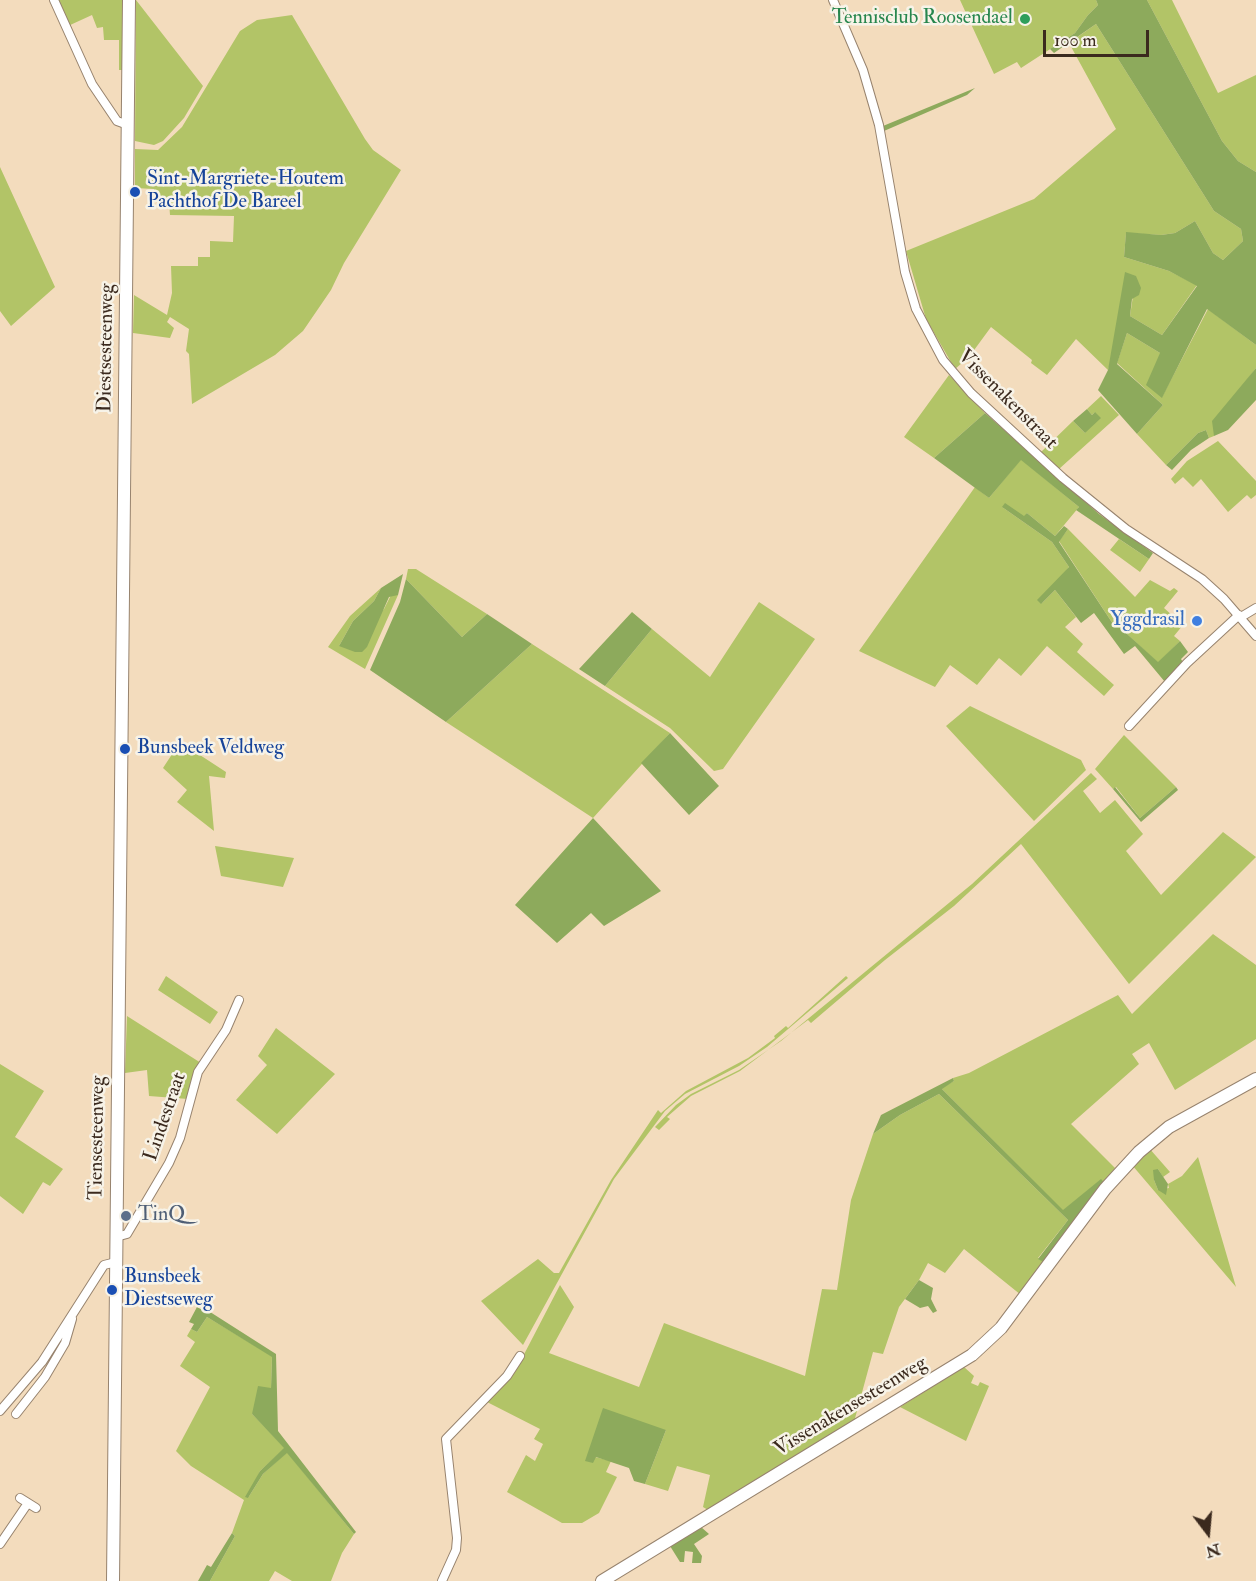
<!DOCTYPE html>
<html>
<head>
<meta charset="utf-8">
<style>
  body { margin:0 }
  #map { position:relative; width:1256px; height:1581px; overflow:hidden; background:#f3dcbd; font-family:"IM FELL Double Pica",serif }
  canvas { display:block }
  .north { position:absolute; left:1178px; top:1503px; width:60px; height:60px; -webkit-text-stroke:4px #f7f3e8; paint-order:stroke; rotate:164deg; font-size:16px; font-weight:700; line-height:24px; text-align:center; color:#3b2a1e }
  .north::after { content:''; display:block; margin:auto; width:21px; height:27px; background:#3b2a1e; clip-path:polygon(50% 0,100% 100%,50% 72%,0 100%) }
  .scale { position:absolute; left:1043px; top:30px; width:106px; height:27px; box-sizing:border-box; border:3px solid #3b2a1e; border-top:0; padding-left:8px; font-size:18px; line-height:21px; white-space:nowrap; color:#3b2a1e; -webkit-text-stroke:4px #f7f3e8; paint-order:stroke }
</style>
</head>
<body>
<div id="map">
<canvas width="1256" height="1581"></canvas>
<div class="north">N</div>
<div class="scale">100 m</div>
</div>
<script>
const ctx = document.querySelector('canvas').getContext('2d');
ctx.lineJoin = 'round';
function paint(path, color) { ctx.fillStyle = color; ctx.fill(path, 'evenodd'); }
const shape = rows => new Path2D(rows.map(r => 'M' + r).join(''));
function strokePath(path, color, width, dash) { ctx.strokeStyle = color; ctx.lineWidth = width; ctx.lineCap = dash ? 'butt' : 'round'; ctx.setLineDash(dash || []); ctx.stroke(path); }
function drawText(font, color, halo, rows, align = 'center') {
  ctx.font = font + ' "IM FELL Double Pica",serif'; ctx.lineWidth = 5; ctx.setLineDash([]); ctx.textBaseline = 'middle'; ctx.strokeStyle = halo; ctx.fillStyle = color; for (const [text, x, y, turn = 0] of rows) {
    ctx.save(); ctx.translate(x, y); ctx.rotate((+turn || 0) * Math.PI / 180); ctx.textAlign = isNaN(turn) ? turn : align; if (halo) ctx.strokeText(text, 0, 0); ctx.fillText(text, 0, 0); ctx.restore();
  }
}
paint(shape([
  [57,0,123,0,122,70,119,70,119,40,104,40,103,27,97,28,92,15,68,26],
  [136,0,203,86,184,118,163,141,154,145,135,141],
  [960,0,1096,0,1098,5,1088,15,1075,33,1021,68,1017,62,994,74],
  [1147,0,1172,0,1218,93,1256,75,1256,172,1238,161,1222,141],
  [292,15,365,139,373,150,401,170,344,263,331,290,303,331,275,355,192,404,189,354,186,351,189,329,170,317,167,322,174,328,170,338,133,333,134,295,167,315,172,293,171,266,198,266,198,257,210,257,210,241,233,242,234,216,170,215,169,202,154,201,154,189,135,188,135,149,158,150,182,127,240,31,257,20],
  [1096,24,1214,211,1241,229,1243,241,1223,260,1213,253,1195,221,1175,233,1161,235,1126,233,1124,257,1169,271,1197,285,1162,335,1130,316,1136,276,1108,370,1076,339,1047,375,1031,363,1032,360,991,327,969,357,955,369,926,319,906,251,1034,199,1116,129,1069,43],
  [0,167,55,287,11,326,0,311],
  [1208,309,1256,345,1256,368,1214,424,1214,436,1209,438,1206,430,1198,433,1166,465,1137,434,1163,405,1117,363,1127,333,1160,353,1162,397],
  [949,375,985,413,934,458,904,437],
  [1101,396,1119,415,1059,469,1041,452,1073,421,1085,433,1095,412,1092,415,1087,409],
  [1218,441,1256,481,1256,495,1251,499,1247,495,1228,512,1201,479,1193,487,1183,477,1175,484,1171,479,1187,461],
  [1021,459,1079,507,1055,536,1027,513,1025,517,1002,507,1052,542,1069,567,1041,604,1055,590,1076,617,1065,627,1083,644,1077,652,1114,685,1104,696,1047,646,1021,676,999,658,977,685,950,665,935,687,859,651,975,487,989,498],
  [1068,529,1135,597,1150,580,1170,591,1174,588,1178,591,1164,608,1183,625,1174,636,1180,641,1158,663,1126,633,1135,620,1126,613,1113,624,1059,541],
  [1119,539,1149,559,1140,572,1110,550],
  [408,569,416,569,487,614,462,637,406,579],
  [381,588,374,601,353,621,339,646,384,609,391,595,398,595,365,669,328,647,350,616],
  [759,602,815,639,723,769,714,771,670,728,605,686,652,629,710,677],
  [532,644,670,733,593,818,446,722],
  [970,706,1081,760,1086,770,1034,821,946,726],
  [1124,735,1176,787,1140,818,1116,787,1113,789,1095,769],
  [180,742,226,772,225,778,209,776,214,831,177,802,187,790,163,768],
  [1091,773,1097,779,1083,791,1100,813,1115,800,1143,834,1126,851,1161,895,1223,832,1256,857,1129,984,1021,844,954,906,885,960,811,1023,808,1020,740,1071,691,1096,667,1117,670,1119,659,1130,655,1127,676,1105,691,1094,739,1070,781,1041,972,884],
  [215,846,294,858,283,887,221,876],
  [1213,934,1256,965,1256,1039,1175,1090,1149,1043,1132,1054,1139,1064,1071,1124,1115,1168,1104,1182,1101,1180,1063,1211,941,1088,954,1081,953,1078,969,1073,1118,995,1132,1014],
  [166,976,218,1012,210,1024,158,990],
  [846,976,848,978,767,1047,739,1066,685,1094,665,1111,614,1179,523,1345,481,1301,538,1259,554,1273,559,1273,611,1180,658,1110,661,1113,686,1091,748,1058,775,1038,774,1036,786,1026,788,1028],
  [127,1016,201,1063,190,1084,188,1099,149,1096,147,1070,125,1073],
  [276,1028,335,1074,277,1134,236,1100,267,1065,258,1056],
  [0,1064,44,1091,15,1137,63,1169,50,1186,43,1182,23,1214,0,1196],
  [939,1094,1068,1220,1038,1258,1045,1263,1021,1295,964,1249,945,1273,928,1263,919,1280,899,1307,883,1354,873,1352,854,1422,708,1510,703,1507,710,1475,677,1466,668,1491,645,1484,666,1430,595,1457,611,1461,606,1472,617,1477,599,1513,582,1523,562,1523,507,1492,526,1455,535,1461,543,1444,534,1439,540,1429,487,1402,519,1364,560,1285,574,1307,549,1353,639,1387,664,1323,805,1376,822,1289,837,1290,851,1200,873,1134,900,1115],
  [1149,1148,1170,1172,1163,1177,1158,1169,1154,1180,1158,1190,1169,1188,1168,1184,1182,1176,1198,1157,1236,1287,1132,1165],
  [207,1317,272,1356,271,1388,252,1414,285,1448,260,1471,248,1498,263,1474,287,1452,354,1534,342,1553,331,1581,292,1581,275,1571,269,1581,210,1581,235,1536,232,1533,244,1500,191,1466,176,1451,210,1387,180,1366,195,1342,187,1336,191,1329,197,1332],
  [964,1367,974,1376,971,1383,978,1386,980,1382,989,1386,966,1441,900,1407]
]), '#b2c467');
paint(shape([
  [1096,0,1147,0,1222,141,1238,161,1256,172,1256,345,1207,309,1162,398,1146,385,1160,353,1127,333,1117,364,1163,405,1137,434,1098,390,1108,370,1125,272,1136,276,1141,288,1139,295,1132,299,1130,316,1162,335,1197,286,1169,271,1124,257,1126,232,1161,235,1175,233,1195,221,1213,253,1223,260,1243,241,1241,229,1214,211,1096,24,1054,53,1050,49,1075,33,1088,15,1098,5],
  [975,88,967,95,884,131,883,126],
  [1256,368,1256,400,1228,430,1214,436,1212,421],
  [1087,409,1092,415,1095,412,1101,418,1085,433,1073,421],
  [985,413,1099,514,1153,553,1149,559,1076,510,1079,507,1021,460,989,498,934,458],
  [1206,430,1209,438,1191,450,1172,470,1166,465,1198,433],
  [1005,503,1024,516,1027,513,1055,536,1064,526,1068,529,1059,542,1113,624,1126,613,1136,621,1126,633,1158,662,1180,641,1188,652,1181,659,1184,664,1165,682,1135,646,1124,654,1094,613,1081,623,1055,590,1041,604,1037,600,1069,567,1052,542,1002,507],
  [403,574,398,595,389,597,367,647,362,652,355,652,339,646,353,621,374,601,381,588],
  [406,579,462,637,487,614,532,644,446,722,370,670,400,602],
  [632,612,652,629,605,686,579,669],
  [670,733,719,786,689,815,641,763],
  [1115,787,1140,818,1176,787,1178,790,1141,822,1113,789],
  [593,818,661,891,604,926,591,913,557,943,515,905],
  [953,1078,954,1081,942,1089,1063,1210,1101,1179,1104,1182,1045,1263,1038,1259,1068,1220,939,1094,900,1115,873,1134,881,1115],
  [1158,1169,1168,1184,1166,1195,1158,1190,1154,1180,1153,1170],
  [919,1280,933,1288,931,1299,937,1311,933,1313,928,1306,920,1308,905,1299],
  [197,1307,206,1312,207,1310,276,1354,278,1431,356,1532,354,1534,287,1453,263,1474,248,1498,245,1497,260,1471,284,1448,252,1414,258,1386,271,1388,272,1357,207,1317,197,1332,191,1329,194,1324,189,1322],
  [603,1408,666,1430,645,1484,634,1481,629,1468,596,1457,593,1463,585,1461],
  [701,1527,709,1534,694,1544,702,1556,701,1563,692,1563,693,1552,685,1551,684,1562,680,1562,670,1546],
  [232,1533,235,1536,210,1581,198,1581,207,1565,211,1567]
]), '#8daa5c');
const street = shape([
  [54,0,92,84,117,121,128,125],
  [833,0,863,70,879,125,905,272,916,309,943,360,971,393,1063,478,1126,529,1202,579,1224,599,1256,636],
  [1241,617,1256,608],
  [1129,726,1187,663,1239,615],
  [116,1237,127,1234,169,1163,180,1138,198,1072,226,1030,239,1000],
  [0,1411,42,1362,104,1265,116,1262],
  [16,1414,45,1377,65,1343,72,1319],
  [20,1498,36,1508],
  [0,1544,28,1503],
  [442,1581,456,1550,457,1538,446,1439,507,1376,520,1356]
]);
const secondary = shape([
  [602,1581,972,1355,1001,1328,1105,1189,1139,1152,1169,1127,1256,1079]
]);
const primary = shape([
  [113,1581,129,0]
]);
strokePath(street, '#97836e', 10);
strokePath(secondary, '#97836e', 14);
strokePath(primary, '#97836e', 14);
strokePath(street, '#fff', 8);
strokePath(secondary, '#fff', 12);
strokePath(primary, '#fff', 12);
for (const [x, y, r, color] of [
  [1025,19,6,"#2e9e5b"],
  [135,192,6,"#1a4fb4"],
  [1197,621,6,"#3f7fe0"],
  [125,749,6,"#1a4fb4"],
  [126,1216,6,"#5c6f8a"],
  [112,1290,6,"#1a4fb4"]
]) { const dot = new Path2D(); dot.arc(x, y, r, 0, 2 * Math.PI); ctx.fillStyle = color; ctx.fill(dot); strokePath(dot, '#f7f3e8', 2); }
drawText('20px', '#27864d', '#f7f3e8', [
  ["Tennisclub Roosendael",1013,19]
], 'right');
drawText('20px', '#164399', '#f7f3e8', [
  ["Sint-Margriete-Houtem",147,180],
  ["Pachthof De Bareel",147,203],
  ["Bunsbeek Veldweg",137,749],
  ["Bunsbeek",124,1278],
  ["Diestseweg",124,1301]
], 'left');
drawText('20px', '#3b2a1e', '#f7f3e8', [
  ["Diestsesteenweg",107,348,-89],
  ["Vissenakenstraat",1007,400,45],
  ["Lindestraat",166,1117,-71],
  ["Tiensesteenweg",98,1138,-89],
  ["Vissenakensesteenweg",851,1407,-31]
]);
drawText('20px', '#366cbe', '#f7f3e8', [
  ["Yggdrasil",1185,621]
], 'right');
drawText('20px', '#4e5e75', '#f7f3e8', [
  ["TinQ",138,1216]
], 'left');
</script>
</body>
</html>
